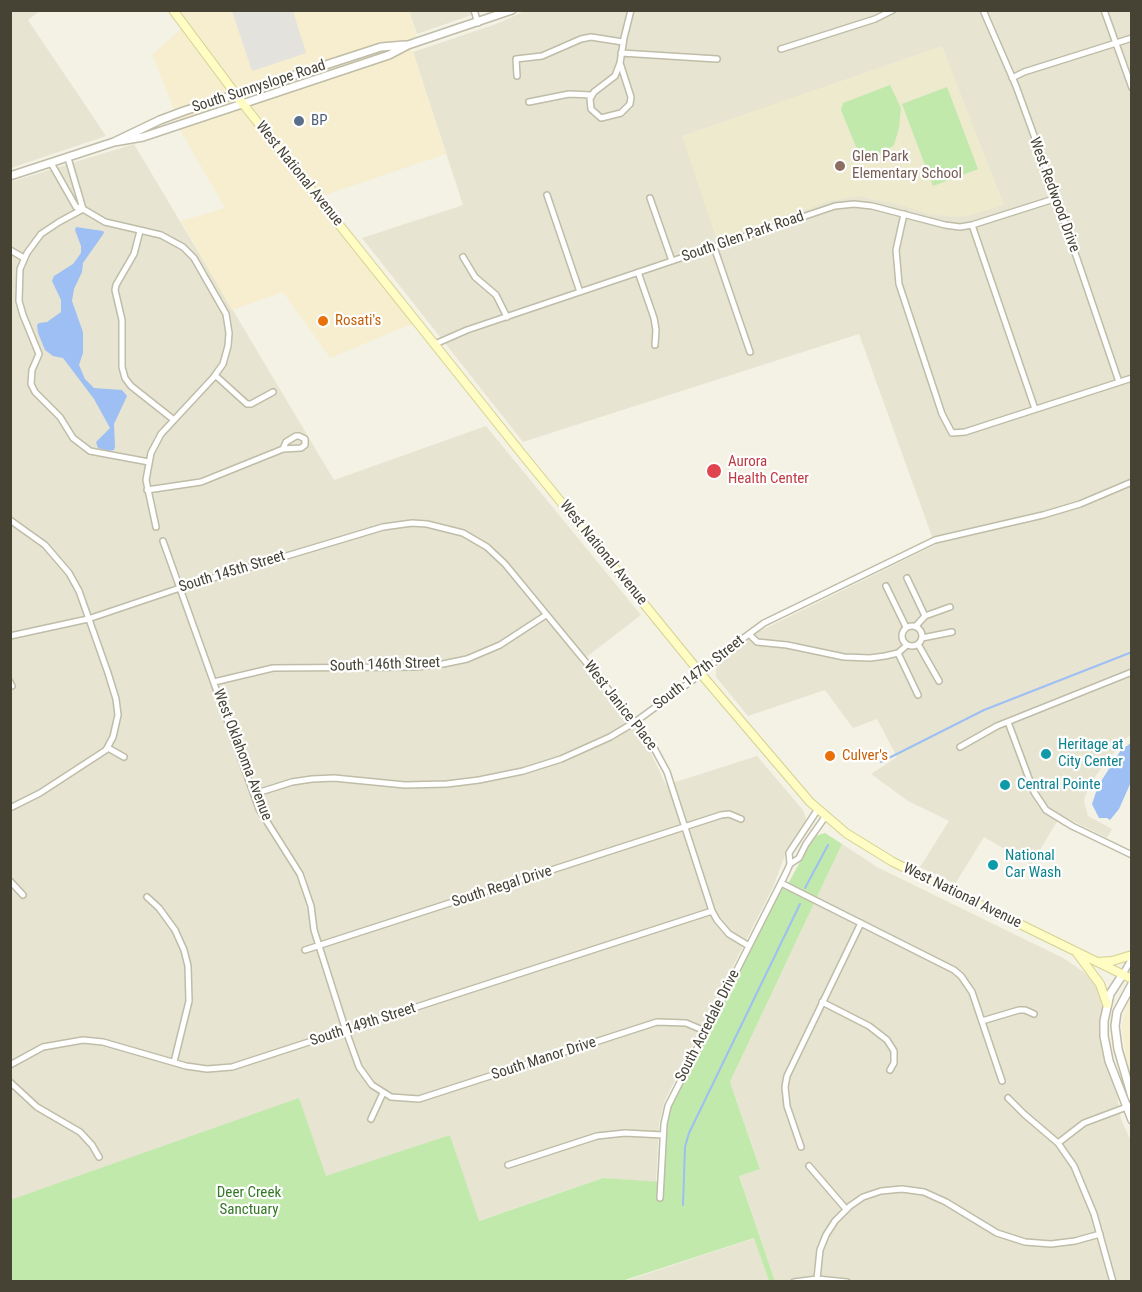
<!DOCTYPE html>
<html>
<head>
<meta charset="utf-8">
<style>
  body { margin:0 }
  #map { position:relative; width:1142px; height:1292px; overflow:hidden; background:#f3f2e5; font-family:"Roboto Condensed",sans-serif }
  canvas { display:block }
  .frame { position:absolute; inset:0; border:12px solid #464234; pointer-events:none }
</style>
</head>
<body>
<div id="map">
<canvas width="1142" height="1292"></canvas>
<div class="frame"></div>
</div>
<script>
const ctx = document.querySelector('canvas').getContext('2d');
ctx.lineJoin = 'round';
function paint(path, color) { ctx.fillStyle = color; ctx.fill(path, 'evenodd'); }
const shape = rows => new Path2D(rows.map(r => 'M' + r).join(''));
function strokePath(path, color, width, dash) { ctx.strokeStyle = color; ctx.lineWidth = width; ctx.lineCap = dash ? 'butt' : 'round'; ctx.setLineDash(dash || []); ctx.stroke(path); }
function drawText(font, color, halo, rows, align = 'center') {
  ctx.font = font + ' "Roboto Condensed",sans-serif'; ctx.lineWidth = 4.5; ctx.setLineDash([]); ctx.textBaseline = 'middle'; ctx.strokeStyle = halo; ctx.fillStyle = color; for (const [text, x, y, turn = 0] of rows) {
    ctx.save(); ctx.translate(x, y); ctx.rotate((+turn || 0) * Math.PI / 180); ctx.textAlign = isNaN(turn) ? turn : align; if (halo) ctx.strokeText(text, 0, 0); ctx.fillText(text, 0, 0); ctx.restore();
  }
}
paint(shape([
  [11,10,40,11,28,20,106,136,11,168],
  [409,11,483,11,417,34],
  [525,11,1131,11,1131,735,1124,740,1097,774,1085,796,1084,802,1088,816,1112,829,1107,838,1061,815,1031,865,984,837,955,884,920,867,949,821,908,801,871,774,897,757,877,719,853,728,825,690,748,716,716,677,716,669,722,661,760,631,935,545,859,334,523,442,362,238,463,205,413,52,496,24],
  [134,144,334,480,486,426,641,615,580,662,647,745,666,785,757,756,803,810,806,818,805,822,787,850,773,887,665,1100,659,1124,656,1182,603,1178,478,1221,450,1135,326,1177,299,1099,11,1200,10,182],
  [842,844,877,867,1065,959,1089,976,1099,988,1104,1004,1101,1032,1103,1052,1117,1096,1121,1119,1131,1141,1131,1281,775,1281,739,1175,760,1168,730,1082],
  [755,1238,769,1281,622,1282]
]), '#e7e5d2');
paint(shape([
  [173,11,409,11,418,41,408,45,413,52,446,154,319,197,417,322,330,358,283,292,232,310,181,221,225,208,180,130,180,124,152,55,184,26],
  [1131,1000,1132,1000,1131,1079,1126,1057,1122,1026,1127,1002]
]), '#f6eece');
paint(shape([
  [942,46,1004,205,968,216,950,217,929,214,900,205,858,196,830,201,718,243,682,136]
]), '#edeace');
paint(shape([
  [890,85,901,108,899,128,894,145,881,154,861,159,841,110,843,103],
  [947,87,978,169,933,186,902,104],
  [825,833,842,844,730,1082,760,1169,739,1176,775,1281,769,1281,754,1238,622,1281,11,1281,10,1200,299,1098,326,1176,450,1135,479,1221,603,1178,663,1182,666,1124,672,1105,777,894,789,882,811,842,816,836]
]), '#c1e9ab');
paint(shape([
  [232,11,293,11,306,53,252,71]
]), '#e3e2dd');
paint(shape([
  [76,227,103,231,104,233,83,263,82,272,74,289,72,301,83,332,83,353,79,365,85,379,94,388,122,390,127,396,114,424,115,447,114,450,109,451,98,448,96,442,110,428,94,399,63,358,53,356,45,350,38,333,37,325,39,323,47,322,61,312,61,300,52,281,54,276,73,264,81,253,81,246,75,230],
  [1131,743,1131,782,1119,809,1110,820,1107,818,1099,818,1092,804,1098,786,1121,750]
]), '#9ebff3');
strokePath(shape([
  [881,762,984,710,1132,652],
  [805,888,828,845],
  [683,1205,685,1147,689,1133,800,904]
]), '#9ebff3', 2);
const minor = shape([
  [474,10,478,23],
  [983,10,1016,86,1052,185,1119,382],
  [1104,10,1132,88],
  [781,49,875,19,893,10],
  [621,53,717,59],
  [620,63,631,97,630,104,621,113,601,118,591,109,590,99,594,92,615,76,620,63],
  [620,63,624,38,631,10],
  [517,76,516,59,542,56,581,39,591,37,623,42],
  [1012,78,1024,72,1132,38],
  [529,102,569,94,591,95],
  [68,158,83,209],
  [51,163,76,207,83,209,105,222,161,235,183,247,194,258,226,314,229,333,228,346,223,364,213,378,161,434,151,453,146,480,156,527],
  [547,195,580,292],
  [650,198,672,261],
  [83,209,59,222,41,234,27,253,20,269,19,301,23,315,39,354,32,370,31,384,35,392,60,417,73,438,90,451,149,462],
  [904,214,896,250,899,284,942,414,952,433,965,432,1132,378],
  [972,225,1035,409],
  [140,231,134,254,116,285,115,290,122,320,122,367,125,378,131,386,174,420],
  [714,247,750,352],
  [10,250,24,258],
  [463,257,475,277,496,295,507,317],
  [638,272,654,318,656,330,655,345],
  [435,344,467,330,835,206,854,204,872,206,945,225,960,227,972,225,1057,198],
  [215,375,247,404,251,404,273,392],
  [147,490,201,482,283,449,301,448,305,445,305,439,299,436,296,436,286,442,283,449],
  [10,520,45,545,69,573,79,591,108,673,116,699,118,715,113,737,106,750,40,793,10,808],
  [163,541,259,809,300,874,311,906,314,930,346,1031,359,1067,372,1085,391,1097,419,1099,657,1022,686,1023,705,1031],
  [907,578,925,616,916,626],
  [886,586,906,627],
  [925,616,950,607],
  '902 636a10 10 0 1 1 20 0a10 10 0 1 1-20 0Z',
  [749,634,757,642,787,645,844,657,870,658,885,656,898,653,907,645],
  [10,636,88,619,180,588,383,527,412,523,427,524,463,533,487,547,505,564,640,728,654,748,667,772,712,911,717,920,729,934,749,946],
  [922,638,952,632],
  [918,644,939,681],
  [898,653,918,695],
  [10,682,12,686],
  [214,682,273,668,415,667,443,664,467,659,500,645,546,615],
  [1008,722,1034,792,1046,810,1072,826,1132,855],
  [960,747,997,726,1132,672],
  [108,748,124,757],
  [254,794,292,782,312,779,334,778,405,785,447,784,479,780,523,771,561,759,610,737,635,722,701,674,734,645,764,623,935,540,1043,515,1080,504,1132,482],
  [790,864,799,858,806,844,825,817],
  [10,881,23,895],
  [781,883,954,970,961,976,972,992,1002,1081],
  [147,897,159,908,175,930,184,950,188,966,189,1001,174,1062],
  [305,950,721,815,729,814,741,819],
  [1123,974,1132,958],
  [822,1002,869,1026,887,1040,894,1051,894,1063,890,1070],
  [982,1021,1019,1010,1025,1010,1034,1014],
  [10,1065,43,1047,83,1040,103,1042,186,1066,207,1069,232,1067,712,911],
  [10,1082,37,1107,80,1132,92,1145,99,1157],
  [1008,1098,1024,1114,1058,1143,1074,1166,1094,1214,1113,1282],
  [371,1119,383,1093],
  [1058,1143,1084,1123,1132,1105],
  [801,1147,787,1106,785,1087,787,1076,861,923],
  [508,1165,597,1136,625,1133,663,1135],
  [809,1166,846,1209],
  [660,1198,664,1124,668,1106,786,873,790,864,789,853,818,809],
  [817,1279,820,1250,826,1235,835,1221,850,1206,863,1197,881,1191,902,1189,924,1192,946,1202,997,1233,1025,1242,1051,1244,1075,1241,1100,1234],
  [794,1282,817,1279,847,1282]
]);
const tertiary = shape([
  [114,142,143,137,389,55,408,45,512,10],
  [10,176,114,142,160,120,184,111,381,47,405,45],
  [1123,974,1110,994,1104,1021,1104,1036,1109,1061,1132,1120],
  [1132,984,1117,1012,1115,1026,1118,1049,1132,1097]
]);
const secondary = shape([
  [173,10,243,104,522,454,701,674,810,802,846,833,893,862,1132,979],
  [1077,953,1100,984,1107,1004],
  [1098,962,1112,961,1132,955]
]);
strokePath(minor, '#bfbca7', 8);
strokePath(tertiary, '#bfbca7', 10);
strokePath(secondary, '#d5d192', 10);
strokePath(minor, '#fff', 5);
strokePath(tertiary, '#fff', 7);
strokePath(secondary, '#fffdc3', 8);
for (const [x, y, r, color] of [
  [299,121,6,"#5c6f8a"],
  [840,166,6,"#8d6e63"],
  [323,321,6,"#e8710a"],
  [714,471,8,"#e0444e"],
  [1046,754,6,"#0f9aa8"],
  [830,756,6,"#e8710a"],
  [1005,785,6,"#0f9aa8"],
  [993,865,6,"#0f9aa8"]
]) { const dot = new Path2D(); dot.arc(x, y, r, 0, 2 * Math.PI); ctx.fillStyle = color; ctx.fill(dot); strokePath(dot, '#fff', 2); }
drawText('15px', '#464234', '#fff', [
  ["South Sunnyslope Road",259,87,-18],
  ["West National Avenue",299,174,51],
  ["West Redwood Drive",1054,195,70],
  ["South Glen Park Road",743,237,-19],
  ["West National Avenue",603,553,51],
  ["South 145th Street",232,572,-17],
  ["South 146th Street",385,665,-2],
  ["South 147th Street",699,673,-38],
  ["West Janice Place",620,706,52],
  ["West Oklahoma Avenue",242,755,69],
  ["South Regal Drive",502,887,-18],
  ["West National Avenue",962,896,26],
  ["South 149th Street",363,1025,-18],
  ["South Acredale Drive",708,1026,-63],
  ["South Manor Drive",544,1059,-18]
]);
drawText('15px', '#4e5e75', '#fff', [
  ["BP",311,121]
], 'left');
drawText('15px', '#785e54', '#fff', [
  ["Glen Park",852,157],
  ["Elementary School",852,174]
], 'left');
drawText('15px', '#c56008', '#fff', [
  ["Rosati's",335,321],
  ["Culver's",842,756]
], 'left');
drawText('15px', '#be3a42', '#fff', [
  ["Aurora",728,462],
  ["Health Center",728,479]
], 'left');
drawText('15px', '#0d838f', '#fff', [
  ["Heritage at",1058,745],
  ["City Center",1058,762],
  ["Central Pointe",1017,785],
  ["National",1005,856],
  ["Car Wash",1005,873]
], 'left');
drawText('15px', '#347925', '#fff', [
  ["Deer Creek",249,1193],
  ["Sanctuary",249,1210]
]);
</script>
</body>
</html>
